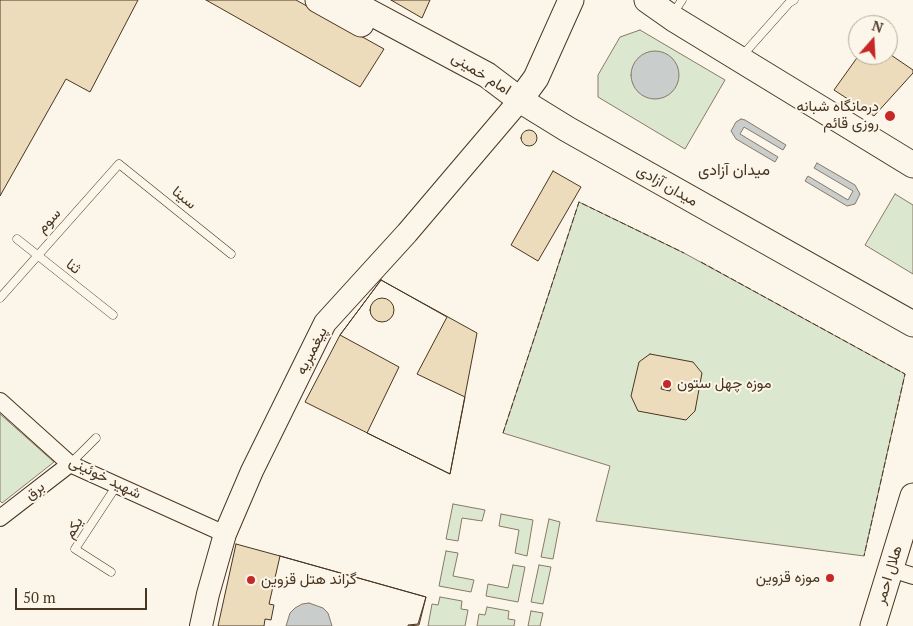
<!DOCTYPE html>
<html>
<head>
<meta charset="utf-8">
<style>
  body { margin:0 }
  #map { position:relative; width:913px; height:626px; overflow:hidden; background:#fbf6e9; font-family:"PT Serif",serif }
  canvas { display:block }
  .north { position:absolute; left:848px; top:15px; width:50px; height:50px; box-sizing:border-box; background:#fbf6e9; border:1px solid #b4a999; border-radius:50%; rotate:19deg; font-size:14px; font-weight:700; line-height:20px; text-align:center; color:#4a3520 }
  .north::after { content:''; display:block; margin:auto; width:18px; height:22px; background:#c62828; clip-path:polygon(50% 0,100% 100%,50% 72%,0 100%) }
  .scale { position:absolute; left:15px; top:588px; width:132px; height:22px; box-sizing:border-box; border:2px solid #4a3520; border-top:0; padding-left:6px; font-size:15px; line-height:18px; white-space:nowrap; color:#4a3520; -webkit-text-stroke:4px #fbf6e9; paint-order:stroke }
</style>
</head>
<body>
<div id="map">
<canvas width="913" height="626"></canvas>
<div class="north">N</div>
<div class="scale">50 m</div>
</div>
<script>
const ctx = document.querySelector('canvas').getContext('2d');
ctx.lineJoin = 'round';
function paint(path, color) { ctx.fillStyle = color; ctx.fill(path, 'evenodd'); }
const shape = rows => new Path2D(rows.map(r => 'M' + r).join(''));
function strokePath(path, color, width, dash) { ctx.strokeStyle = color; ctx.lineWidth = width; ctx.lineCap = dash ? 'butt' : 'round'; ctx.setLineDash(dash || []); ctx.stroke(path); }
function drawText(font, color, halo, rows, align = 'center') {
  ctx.font = font + ' "PT Serif",Vazirmatn,serif'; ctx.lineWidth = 4; ctx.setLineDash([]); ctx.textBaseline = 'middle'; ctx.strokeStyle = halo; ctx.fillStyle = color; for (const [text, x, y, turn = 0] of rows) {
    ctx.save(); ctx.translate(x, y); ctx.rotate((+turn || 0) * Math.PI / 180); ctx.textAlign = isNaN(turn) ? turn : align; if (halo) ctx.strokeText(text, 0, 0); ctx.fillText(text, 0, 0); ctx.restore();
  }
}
const green = shape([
  [640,30,725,80,685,149,598,97,598,75,620,37,640,30],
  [895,194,913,205,913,274,865,245,895,194],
  [579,202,684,253,905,374,864,556,596,521,610,466,503,433,579,202],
  [0,414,54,462,2,503,0,501,0,414],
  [453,504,485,510,482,521,462,518,458,541,446,539,453,504],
  [501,514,533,520,527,556,515,553,519,530,499,526,501,514],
  [549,519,560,522,553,559,541,557,549,519],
  [446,551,458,553,453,576,474,580,471,592,439,586,446,551],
  [513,565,525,567,518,602,486,596,488,584,508,588,513,565],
  [539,565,551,567,543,604,531,602,539,565],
  [440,597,462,601,461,609,468,610,465,626,428,626,432,604,438,605,440,597],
  [487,607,509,611,508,619,515,620,514,626,477,626,479,614,485,615,487,607],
  [531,611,543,613,540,626,528,626,531,611]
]);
paint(green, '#dce7d0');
strokePath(green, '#887966', 1);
const water = shape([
  '631 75a24 24 0 1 1 48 0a24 24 0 1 1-48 0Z',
  [741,119,745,120,786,145,783,150,744,127,740,134,778,157,775,162,736,139,731,131,736,122,741,119],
  [817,163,855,185,860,194,855,204,847,206,805,181,808,176,848,200,853,191,814,168,817,163],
  [309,603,323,608,328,613,332,626,286,626,290,613,295,608,302,604,309,603]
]);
paint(water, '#c9cecd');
strokePath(water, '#887966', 1);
const building = shape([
  [0,0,138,0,90,92,66,79,0,196,0,0],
  [206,0,296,0,384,49,360,87,206,0],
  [391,0,430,0,422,18,391,0],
  [888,53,913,70,913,73,874,116,834,90,859,55,888,55,888,53],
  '521 138a8 8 0 1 1 16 0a8 8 0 1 1-16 0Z',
  [553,171,581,187,538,261,511,245,553,171],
  [381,280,477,333,450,474,305,402,340,335,381,280],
  [381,280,447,317,417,374,465,397,450,474,367,433,399,367,340,335,381,280],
  '370 310a12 12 0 1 1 24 0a12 12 0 1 1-24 0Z',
  [650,354,693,362,702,373,695,411,686,420,638,411,631,396,639,362,650,354],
  [663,381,672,383,670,391,661,389,663,381],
  [236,544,280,556,269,604,274,605,271,620,265,619,264,626,218,626,236,544],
  [280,556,426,597,419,625,408,626,408,625,418,624,426,597,280,556]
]);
paint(building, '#ecdcbc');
strokePath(building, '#4a3520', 1);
const lane = shape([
  [672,15,682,0],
  [741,57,789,3,794,0],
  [17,239,113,315],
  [0,298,119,164,231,254],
  [70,464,96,438],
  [111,572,75,549,117,485]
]);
const street = shape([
  [0,401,70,464,225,534],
  [0,518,70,464],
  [891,569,913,576]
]);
const secondary = shape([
  [201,626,208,594,225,534,252,471,325,323,407,233,520,100]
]);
const primary = shape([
  [318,0,361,24],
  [347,0,487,75,520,100,567,129,913,324],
  [647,0,674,19,913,165],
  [520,100,536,78,571,0],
  [873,626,913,496]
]);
strokePath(lane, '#4a3520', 9);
strokePath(street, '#4a3520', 18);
strokePath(secondary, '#4a3520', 24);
strokePath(primary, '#4a3520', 27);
strokePath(lane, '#fbf6e9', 8);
strokePath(street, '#fbf6e9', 16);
strokePath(secondary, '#fbf6e9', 22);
strokePath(primary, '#fbf6e9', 25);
strokePath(shape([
  [701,262,905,374,864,556],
  [503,433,579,202,684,253]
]), '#4a3520', 1, [6, 2.5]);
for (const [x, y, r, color] of [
  [890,116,6,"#c62828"],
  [667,384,5,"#c62828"],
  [830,578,5,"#c62828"],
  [251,580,5,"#c62828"]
]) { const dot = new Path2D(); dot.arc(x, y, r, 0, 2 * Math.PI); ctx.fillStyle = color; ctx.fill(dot); strokePath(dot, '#fbf6e9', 2); }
drawText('15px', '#4a3520', '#fbf6e9', [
  ["امام خمینی",481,74,32],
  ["میدان آزادی",667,186,30],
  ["سینا",184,198,39],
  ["سوم",49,221,-48],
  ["ثنا",73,267,38],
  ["پیغمبریه",312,351,-63],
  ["شهید خوئینی",105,478,26],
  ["برق",35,491,-38],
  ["یکم",74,528,-59],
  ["هلال احمر",889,575,-73]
]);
drawText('15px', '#4a3520', '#fbf6e9', [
  ["درمانگاه شبانه",879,107],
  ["روزی قائم",879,124],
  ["موزه چهل ستون",677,384,"left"],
  ["موزه قزوین",820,578],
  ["گراند هتل قزوین",261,580,"left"]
], 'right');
drawText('16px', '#4a3520', '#fbf6e9', [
  ["میدان آزادی",734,170]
]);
</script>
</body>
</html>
